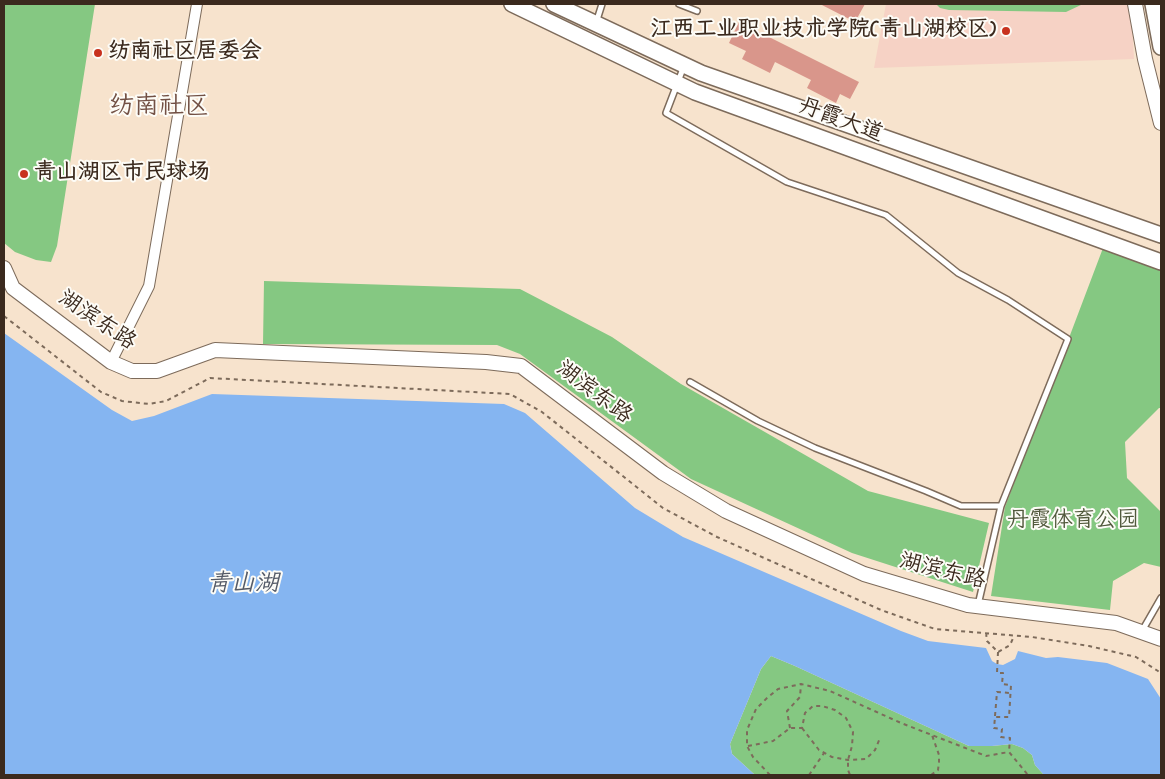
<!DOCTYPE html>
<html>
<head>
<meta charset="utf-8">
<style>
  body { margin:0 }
  #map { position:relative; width:1165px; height:779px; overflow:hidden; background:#f7e3cd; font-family:"Indie Flower",sans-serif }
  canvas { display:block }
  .frame { position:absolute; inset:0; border:5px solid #3b2a1e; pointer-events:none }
</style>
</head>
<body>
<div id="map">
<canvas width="1165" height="779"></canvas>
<div class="frame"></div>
</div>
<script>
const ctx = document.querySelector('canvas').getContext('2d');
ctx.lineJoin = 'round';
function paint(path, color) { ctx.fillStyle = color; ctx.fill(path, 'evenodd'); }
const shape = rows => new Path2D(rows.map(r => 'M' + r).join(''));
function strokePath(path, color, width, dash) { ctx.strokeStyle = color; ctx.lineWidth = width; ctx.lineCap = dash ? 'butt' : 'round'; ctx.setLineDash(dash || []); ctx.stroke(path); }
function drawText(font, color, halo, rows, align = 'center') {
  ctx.font = font + ' "Indie Flower","LXGW WenKai TC",sans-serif'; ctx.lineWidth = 4; ctx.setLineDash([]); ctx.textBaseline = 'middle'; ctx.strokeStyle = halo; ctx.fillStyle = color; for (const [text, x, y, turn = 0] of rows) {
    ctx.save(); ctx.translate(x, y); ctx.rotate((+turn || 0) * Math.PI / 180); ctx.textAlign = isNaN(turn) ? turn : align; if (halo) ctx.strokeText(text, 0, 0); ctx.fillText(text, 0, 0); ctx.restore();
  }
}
paint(shape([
  [886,4,1131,4,1134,59,874,68]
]), '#f6d2c5');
paint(shape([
  [4,4,95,4,57,246,51,262,36,260,15,252,4,243],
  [936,4,1083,4,1066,12,949,10,940,8],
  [1103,248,1161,269,1161,408,1159,408,1125,442,1127,478,1161,512,1161,567,1144,563,1113,581,1110,610,991,596,1005,507],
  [264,281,520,289,612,337,681,384,868,491,989,523,973,592,852,553,691,479,520,354,497,345,263,344],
  [771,656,795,666,969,746,992,746,1012,744,1023,748,1032,755,1035,765,1044,775,755,775,732,754,730,744,761,669]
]), '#85c882');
paint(shape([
  [4,333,112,410,132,421,154,416,212,394,504,404,525,413,635,508,683,537,901,631,928,641,986,648,992,661,997,664,1003,665,1015,659,1018,651,1046,658,1058,657,1107,663,1148,679,1161,699,1161,775,1044,775,1035,765,1032,755,1023,748,1012,744,992,746,969,746,795,666,771,656,761,669,730,744,732,754,755,775,4,775]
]), '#85b5f1');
paint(shape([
  [820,4,865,4,855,22],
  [739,22,859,82,850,99,840,94,836,103,807,88,811,80,775,62,770,73,742,59,746,51,729,43]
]), '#d9968b');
const lane = shape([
  [679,4,697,11],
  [596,23,602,4],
  [684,66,666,113,787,182,886,215,958,273,1008,300,1068,339,1001,506,978,605],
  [690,382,758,421,815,448,926,491,961,506,1001,506],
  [1142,631,1161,598]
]);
const street = shape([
  [111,362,149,286,197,4]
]);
const secondary = shape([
  [1135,4,1145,59,1161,123],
  [4,268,13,288,111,362,132,371,157,371,215,350,486,362,521,366,663,473,726,511,864,574,968,605,1116,623,1161,639]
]);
const primary = shape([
  [512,4,695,92,1161,262],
  [554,4,701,73,1161,235],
  [1153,4,1161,47]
]);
strokePath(lane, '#7d6b5b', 8);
strokePath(street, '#7d6b5b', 12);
strokePath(secondary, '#7d6b5b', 16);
strokePath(primary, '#7d6b5b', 18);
strokePath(shape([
  [4,316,101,392,122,401,149,404,166,401,210,378,510,394,542,412,663,508,717,537,881,610,935,629,1032,637,1089,646,1136,657,1158,671,1161,675],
  [986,633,987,641,998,652,1010,645,1014,636],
  [998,652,997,673,1003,673,1002,684,1011,685,1009,717,995,717,994,728,1002,729,1001,737,1010,738,1009,752,1028,775],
  [995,716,997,692,1010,693],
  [790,728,787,711,800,697,801,684],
  [802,728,819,750,832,757,848,760,866,759,875,750,880,738],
  [748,746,773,741,790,728,802,728,805,713,813,706,822,706,835,710,846,718,853,732,852,746,848,760,848,770,850,775],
  [770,775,753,757,747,746,747,730,756,709,767,698,778,689,801,684,830,691,901,723,986,756,1009,752],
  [809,775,824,753],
  [931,775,938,770,939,762,939,755,932,735]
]), '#7d6b5b', 2, [4, 4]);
strokePath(lane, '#fff', 5);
strokePath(street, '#fff', 10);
strokePath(secondary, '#fff', 14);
strokePath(primary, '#fff', 15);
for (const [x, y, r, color] of [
  [1006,31,5,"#c8321e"],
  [98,53,5,"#c8321e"],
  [24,174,5,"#c8321e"]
]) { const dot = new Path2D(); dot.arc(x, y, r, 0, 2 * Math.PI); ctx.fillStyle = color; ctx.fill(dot); strokePath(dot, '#fdfcf7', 2); }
drawText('bold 22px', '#3b2a1e', '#fdfcf7', [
  ["江西工业职业技术学院(青山湖校区)",996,31,"right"],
  ["纺南社区居委会",108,53],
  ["青山湖区市民球场",34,174]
], 'left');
drawText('22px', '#3b2a1e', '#fdfcf7', [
  ["丹霞大道",840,122,20],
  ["湖滨东路",96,322,34],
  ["湖滨东路",593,394,37],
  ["湖滨东路",942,573,14]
]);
drawText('22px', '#51593c', '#fdfcf7', [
  ["丹霞体育公园",1073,522]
]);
drawText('italic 24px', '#555b68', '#fdfcf7', [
  ["青山湖",243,586]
]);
drawText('25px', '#725044', '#fdfcf7', [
  ["纺南社区",159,109]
]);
</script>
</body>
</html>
